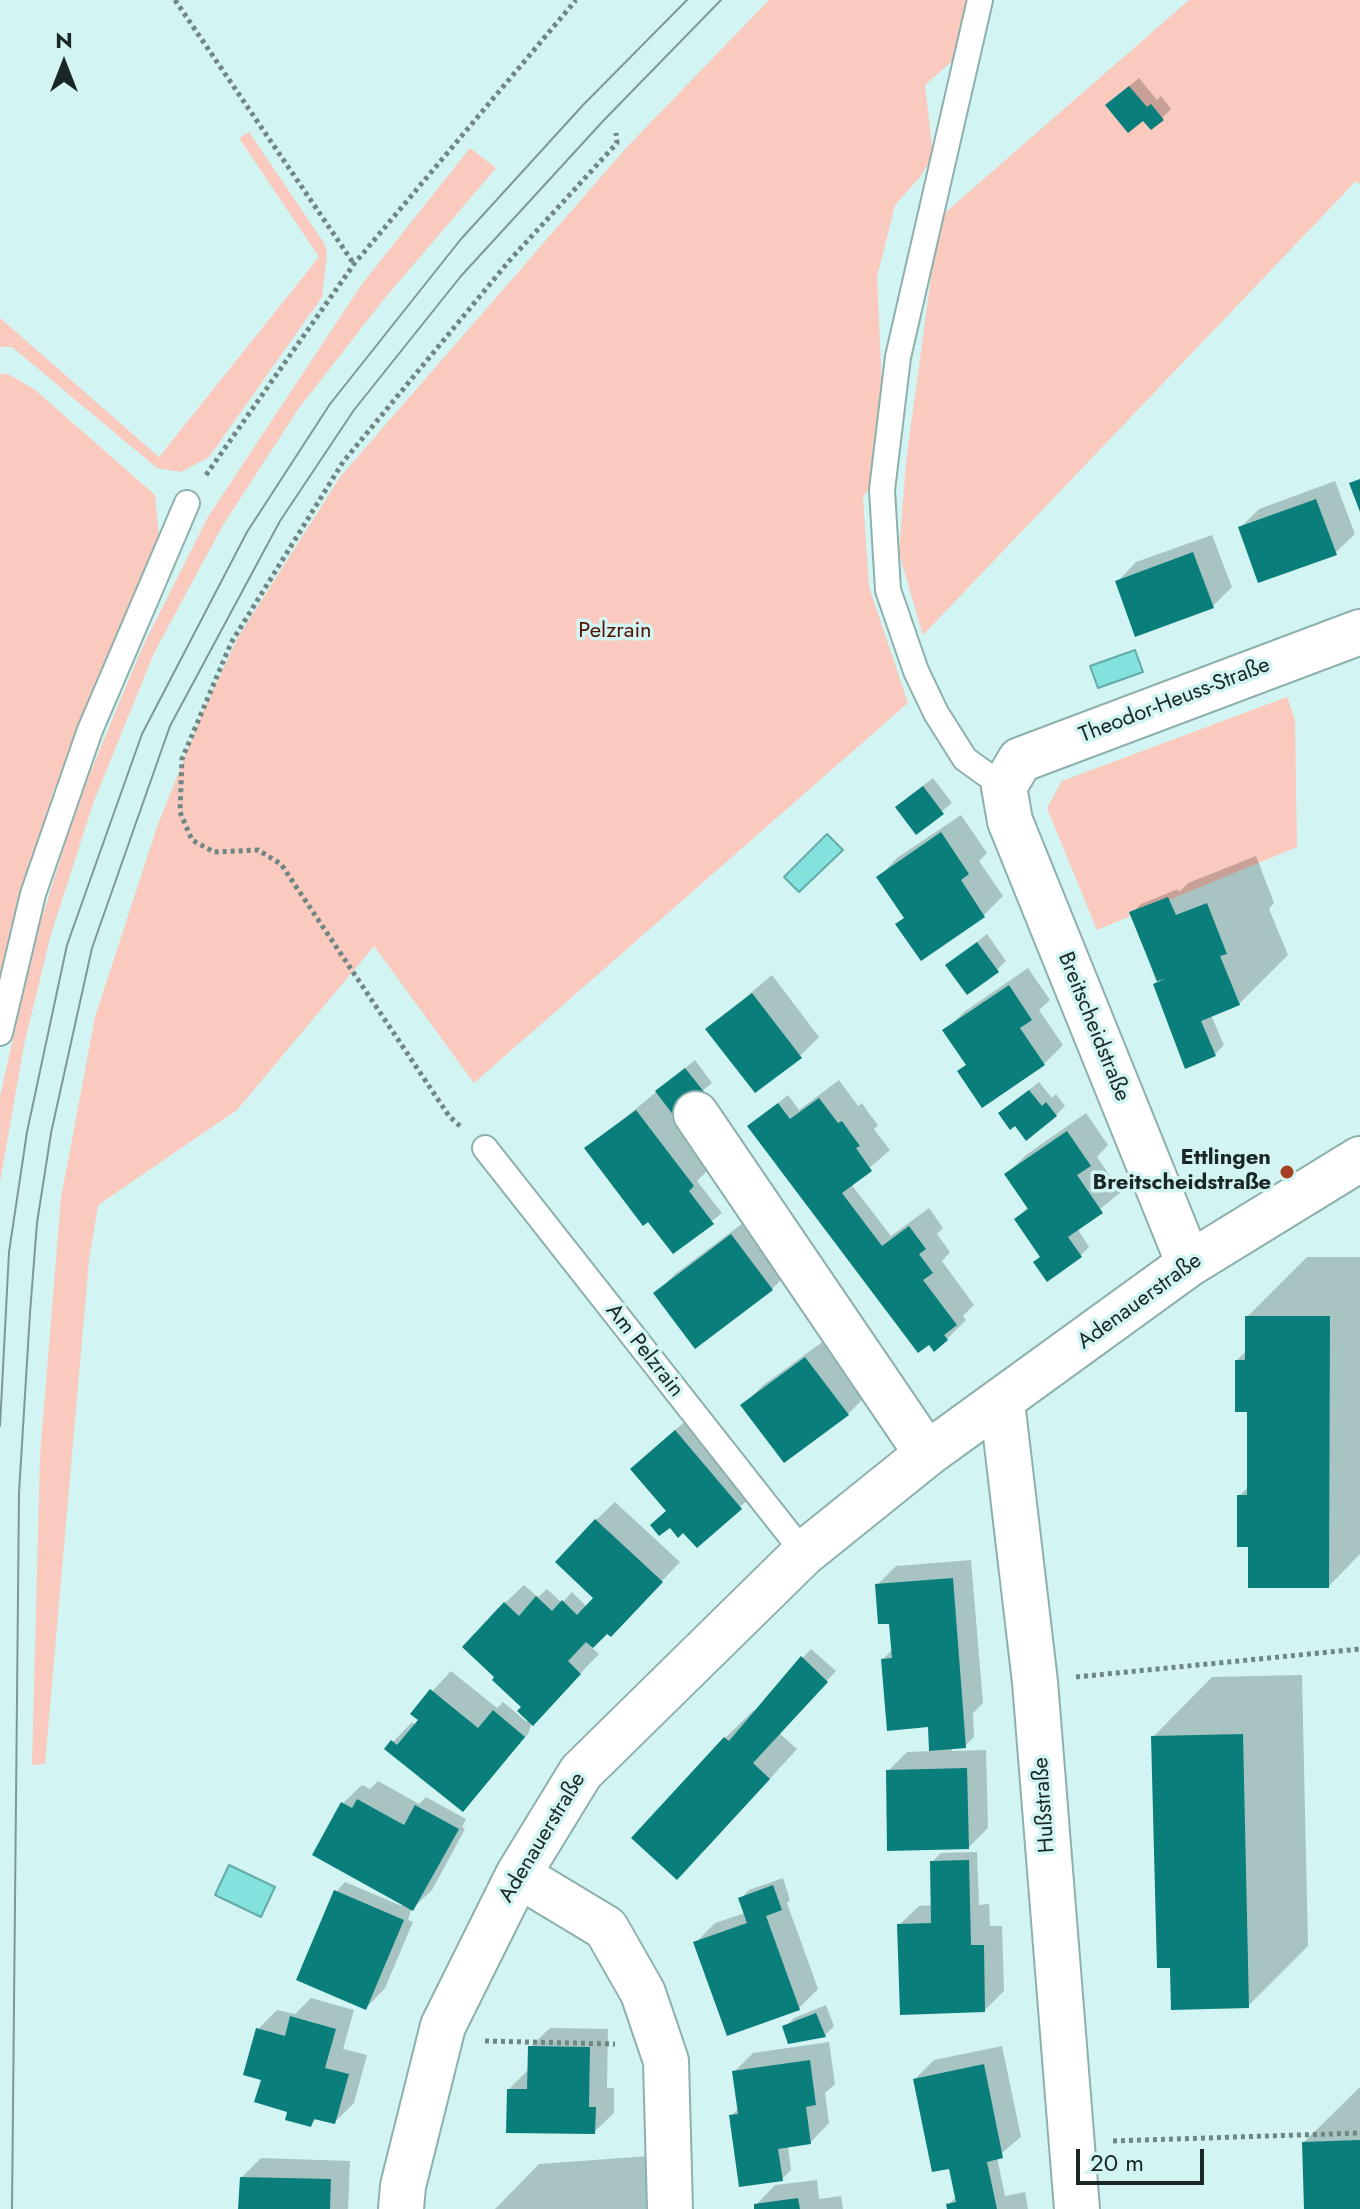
<!DOCTYPE html>
<html>
<head>
<meta charset="utf-8">
<style>
  body { margin:0 }
  #map { position:relative; width:1360px; height:2209px; overflow:hidden; background:#d2f5f3; font-family:Jost,sans-serif }
  canvas { display:block }
  .north { position:absolute; left:24px; top:24px; width:80px; height:80px; -webkit-text-stroke:6px #d2f5f3; paint-order:stroke; rotate:0deg; font-size:22px; font-weight:700; line-height:32px; text-align:center; color:#1a2726 }
  .north::after { content:''; display:block; margin:auto; width:28px; height:36px; background:#1a2726; clip-path:polygon(50% 0,100% 100%,50% 72%,0 100%) }
  .scale { position:absolute; left:1076px; top:2149px; width:128px; height:36px; box-sizing:border-box; border:4px solid #1a2726; border-top:0; padding-left:10px; font-size:24px; line-height:28px; white-space:nowrap; color:#1a2726; -webkit-text-stroke:6px #d2f5f3; paint-order:stroke }
</style>
</head>
<body>
<div id="map">
<canvas width="1360" height="2209"></canvas>
<div class="north">N</div>
<div class="scale">20 m</div>
</div>
<script>
const ctx = document.querySelector('canvas').getContext('2d');
ctx.lineJoin = 'round';
function paint(path, color) { ctx.fillStyle = color; ctx.fill(path, 'evenodd'); }
const shape = rows => new Path2D(rows.map(r => 'M' + r).join(''));
function strokePath(path, color, width, dash) { ctx.strokeStyle = color; ctx.lineWidth = width; ctx.lineCap = dash ? 'butt' : 'round'; ctx.setLineDash(dash || []); ctx.stroke(path); }
function drawText(font, color, halo, rows, align = 'center') {
  ctx.font = font + ' Jost,sans-serif'; ctx.lineWidth = 7; ctx.setLineDash([]); ctx.textBaseline = 'middle'; ctx.strokeStyle = halo; ctx.fillStyle = color; for (const [text, x, y, turn = 0] of rows) {
    ctx.save(); ctx.translate(x, y); ctx.rotate((+turn || 0) * Math.PI / 180); ctx.textAlign = isNaN(turn) ? turn : align; if (halo) ctx.strokeText(text, 0, 0); ctx.fillText(text, 0, 0); ctx.restore();
  }
}
paint(shape([
  [769,0,975,0,965,50,925,85,933,155,921,176,895,205,877,277,882,387,875,483,863,496,869,587,908,703,474,1083,374,946,237,1110,98,1205,89,1260,45,1764,32,1765,40,1456,61,1198,95,1017,157,827,201,716,237,639,340,477,627,147],
  [1189,0,1360,0,1360,184,1356,181,923,635,899,553,906,462,939,218],
  [249,132,324,243,327,253,322,297,209,457,181,472,157,468,12,347,0,347,0,318,159,457,319,257,239,138],
  [470,148,496,168,384,299,299,408,223,525,154,653,94,801,51,934,24,1045,0,1182,0,1096,38,930,80,797,142,648,208,517,362,284],
  [0,374,8,374,34,389,155,495,159,536,147,573,53,792,0,984],
  [1287,697,1295,720,1297,847,1097,930,1047,808,1062,781]
]), '#f9cabd');
const water = shape([
  [1135,650,1143,672,1098,688,1090,666,1135,650],
  [827,834,843,850,799,892,784,877,827,834],
  [229,1865,275,1887,261,1917,215,1895,229,1865]
]);
paint(water, '#84e2dd');
strokePath(water, '#64aaa6', 2);
paint(shape([
  [1139,78,1157,100,1161,96,1171,109,1162,118,1143,118,1117,96],
  [1335,481,1355,534,1335,553,1240,528,1259,509],
  [1212,535,1232,587,1212,607,1117,582,1136,562],
  [933,778,952,803,916,832,907,798],
  [961,815,987,853,979,861,1003,896,984,915,921,958,905,917,878,878,897,858],
  [1256,856,1274,903,1269,909,1288,955,1239,1004,1211,1015,1224,1045,1215,1054,1186,1066,1132,913,1141,904,1178,889,1179,892,1188,883],
  [987,934,1006,961,997,970,948,965],
  [1028,968,1050,1000,1039,1010,1063,1045,1044,1064,959,1071,967,1064,945,1031,964,1012],
  [772,975,819,1037,800,1056,708,1029],
  [695,1060,712,1083,673,1115,712,1166,697,1181,722,1213,673,1252,587,1149],
  [839,1080,858,1106,862,1103,868,1112,878,1125,874,1129,890,1150,851,1184,891,1236,929,1208,943,1228,937,1234,950,1252,942,1261,974,1305,963,1316,966,1320,947,1339,750,1126,788,1095,799,1110],
  [1039,1082,1052,1098,1056,1094,1065,1106,1056,1115,1010,1105],
  [1086,1113,1108,1145,1097,1157,1121,1192,1077,1228,1089,1247,1080,1256,1035,1262,1041,1256,1016,1219,1029,1206,1007,1174,1026,1155],
  [751,1217,791,1270,772,1289,696,1346,656,1293,675,1274],
  [1307,1257,1360,1257,1360,1554,1329,1586,1250,1545,1239,1496,1249,1486,1249,1410,1237,1360,1247,1350,1247,1317],
  [825,1340,867,1395,848,1414,743,1406,762,1386],
  [695,1413,760,1489,697,1545,668,1509,652,1450],
  [615,1502,680,1562,630,1615,591,1647,599,1654,531,1725,528,1734,463,1810,393,1742,412,1722,416,1726,420,1720,412,1713,451,1671,497,1708,503,1702,527,1722,505,1603,524,1585,538,1597,547,1589,562,1603,572,1592,587,1607,596,1598,596,1520],
  [971,1560,983,1703,973,1713,974,1737,965,1746,952,1747,952,1751,986,1750,988,1828,969,1847,888,1771,907,1752,931,1751,929,1725,883,1659,893,1649,891,1621,877,1585,896,1566],
  [811,1649,836,1671,779,1733,797,1749,705,1850,634,1838,725,1738,754,1710,757,1713,767,1702,764,1699],
  [1302,1675,1308,1946,1248,2006,1153,1737,1212,1677],
  [378,1781,419,1804,426,1797,466,1819,462,1827,465,1829,432,1890,411,1910,408,1920,413,1922,385,1988,366,2008,336,1892,345,1882,402,1906,403,1903,342,1804,362,1785,370,1789],
  [977,1852,979,1905,989,1904,990,1926,1002,1926,1004,1991,985,2010,899,1925,919,1906,933,1905,932,1862,941,1853],
  [783,1878,790,1900,787,1903,818,1989,799,2008,696,1942,715,1923,745,1913,740,1899,749,1890],
  [311,1998,354,2010,343,2049,367,2055,354,2103,335,2122,317,2118,310,2125,290,2110,263,2079,258,2029,277,2010,295,2014],
  [826,2005,834,2026,825,2035,785,2027,794,2018],
  [550,2028,608,2029,607,2088,614,2088,614,2113,594,2132,509,2089,528,2070,530,2047],
  [829,2042,835,2084,825,2093,829,2123,810,2143,788,2146,791,2170,782,2179,731,2116,739,2108,734,2072,753,2053],
  [1002,2046,1021,2137,997,2157,1005,2196,1025,2192,1028,2209,950,2209,949,2204,957,2196,951,2170,915,2079,934,2060],
  [1360,2087,1360,2209,1305,2209,1304,2142],
  [649,2156,653,2209,495,2209,539,2164],
  [261,2158,350,2161,348,2209,240,2209,242,2177],
  [817,2180,819,2199,841,2196,843,2209,756,2209,756,2205,775,2185]
]), '#0003');
paint(shape([
  [1129,86,1147,107,1151,104,1164,120,1151,130,1143,121,1128,133,1105,105],
  [1360,479,1360,512,1349,483],
  [1316,499,1337,555,1258,583,1238,527],
  [1193,552,1214,608,1135,637,1115,581],
  [923,786,944,814,916,835,895,807],
  [941,832,969,874,961,880,985,917,921,961,895,924,904,918,876,877],
  [1168,897,1176,915,1207,903,1227,954,1220,956,1240,1005,1201,1021,1216,1056,1185,1069,1153,984,1165,979,1157,981,1129,912],
  [977,942,999,972,967,995,945,965],
  [1009,985,1032,1020,1020,1028,1045,1065,982,1108,957,1071,966,1065,942,1030],
  [752,993,802,1058,755,1093,705,1029],
  [685,1068,705,1093,674,1116,655,1091],
  [1029,1090,1042,1106,1046,1102,1057,1116,1026,1141,1015,1126,1010,1130,998,1113],
  [819,1098,838,1123,842,1121,849,1131,860,1146,856,1148,872,1171,842,1193,882,1246,909,1226,926,1249,919,1254,933,1273,923,1280,957,1325,944,1335,948,1340,934,1352,929,1345,918,1353,747,1126,778,1103,790,1119],
  [636,1110,694,1186,689,1191,714,1224,673,1254,648,1222,643,1226,584,1148],
  [1067,1131,1091,1166,1077,1175,1103,1213,1068,1237,1082,1257,1047,1282,1033,1262,1040,1257,1014,1219,1028,1209,1004,1174],
  [731,1234,773,1290,695,1349,653,1293],
  [1245,1316,1330,1316,1329,1588,1248,1588,1248,1547,1237,1547,1237,1495,1247,1495,1247,1412,1235,1412,1235,1360,1245,1360],
  [805,1357,849,1415,784,1463,740,1405],
  [675,1430,742,1509,697,1548,683,1533,678,1538,670,1528,659,1536,650,1525,666,1511,630,1469],
  [595,1519,663,1582,611,1637,607,1634,593,1648,586,1642,568,1661,581,1674,533,1726,517,1711,521,1707,492,1680,494,1677,462,1647,504,1602,519,1616,536,1596,552,1611,562,1600,577,1615,593,1598,555,1562],
  [953,1578,966,1748,929,1751,928,1727,887,1731,881,1659,892,1658,889,1624,878,1624,875,1584],
  [801,1656,828,1682,753,1763,770,1779,677,1880,631,1838,724,1737,729,1741],
  [430,1689,478,1728,493,1710,525,1737,463,1812,384,1749,391,1740,397,1745,418,1720,410,1714],
  [1243,1734,1249,2008,1171,2010,1170,1968,1157,1968,1151,1736],
  [967,1768,969,1849,887,1851,886,1770],
  [357,1799,404,1825,415,1805,459,1829,413,1911,312,1855,341,1802,352,1808],
  [969,1860,971,1945,984,1945,985,2012,900,2015,897,1924,931,1923,930,1861],
  [773,1885,782,1910,766,1916,800,2010,727,2036,693,1942,747,1923,738,1898],
  [334,1890,404,1920,366,2010,296,1980],
  [816,2013,826,2037,788,2044,782,2026],
  [290,2016,336,2029,325,2068,349,2074,335,2124,314,2119,311,2127,285,2120,287,2112,254,2102,261,2080,243,2075,256,2028,285,2036],
  [528,2046,590,2047,589,2107,596,2107,595,2134,506,2133,507,2089,527,2089],
  [810,2060,816,2105,806,2107,811,2144,778,2149,783,2181,739,2187,729,2115,738,2114,732,2071],
  [984,2064,1003,2158,987,2162,997,2209,947,2209,946,2204,956,2202,949,2169,932,2172,913,2079],
  [1360,2140,1360,2209,1304,2209,1302,2142],
  [240,2177,331,2179,330,2209,238,2209],
  [798,2198,800,2209,754,2209,754,2204]
]), '#0a7e7b');
const service = shape([
  [980,0,898,357,882,490,888,590,916,671,936,713,965,759,1004,787],
  [0,1033,33,894,90,730,187,503],
  [485,1148,804,1553]
]);
const minor = shape([
  [696,1114,927,1454],
  [1189,1264,1010,821,1004,787,1020,760,1360,632],
  [1002,1402,1035,1682,1077,2209],
  [518,1875,606,1928,643,1993,666,2061,670,2209],
  [401,2209,403,2186,443,2026,518,1875,581,1772,804,1553,927,1454,1189,1264,1360,1159]
]);
strokePath(service, '#8eb0ad', 28);
strokePath(minor, '#8eb0ad', 48);
strokePath(shape([
  [175,0,354,264],
  [206,475,354,264,576,0],
  [460,1126,449,1116,281,864,258,850,214,852,192,840,180,812,182,759,231,643,343,462,509,261,617,143,616,133],
  [1076,1677,1360,1649],
  [485,2041,615,2044],
  [1113,2141,1360,2133]
]), '#6f8684', 5, [4, 4]);
strokePath(service, '#fff', 24);
strokePath(minor, '#fff', 44);
strokePath(shape([
  [0,1426,9,1252,27,1132,67,945,142,734,247,532,330,404,461,239,584,104,687,0],
  [12,2209,19,1493,30,1313,37,1223,51,1133,92,948,170,726,280,521,354,410,461,276,604,120,721,0]
]), '#7e9896', 2);
for (const [x, y, r, color] of [
  [1287,1172,8,"#a63d21"]
]) { const dot = new Path2D(); dot.arc(x, y, r, 0, 2 * Math.PI); ctx.fillStyle = color; ctx.fill(dot); strokePath(dot, '#d2f5f3', 3); }
drawText('22px', '#501101', '#d2f5f3', [
  ["Pelzrain",615,632]
]);
drawText('22px', '#1a2726', '#d2f5f3', [
  ["Theodor-Heuss-Straße",1175,701,-21],
  ["Breitscheidstraße",1093,1027,68],
  ["Adenauerstraße",1140,1302,-36],
  ["Am Pelzrain",644,1351,52],
  ["Hußstraße",1045,1805,-94],
  ["Adenauerstraße",543,1838,-59]
]);
drawText('bold 22px', '#1a2726', '#d2f5f3', [
  ["Ettlingen",1271,1159],
  ["Breitscheidstraße",1271,1184]
], 'right');
</script>
</body>
</html>
